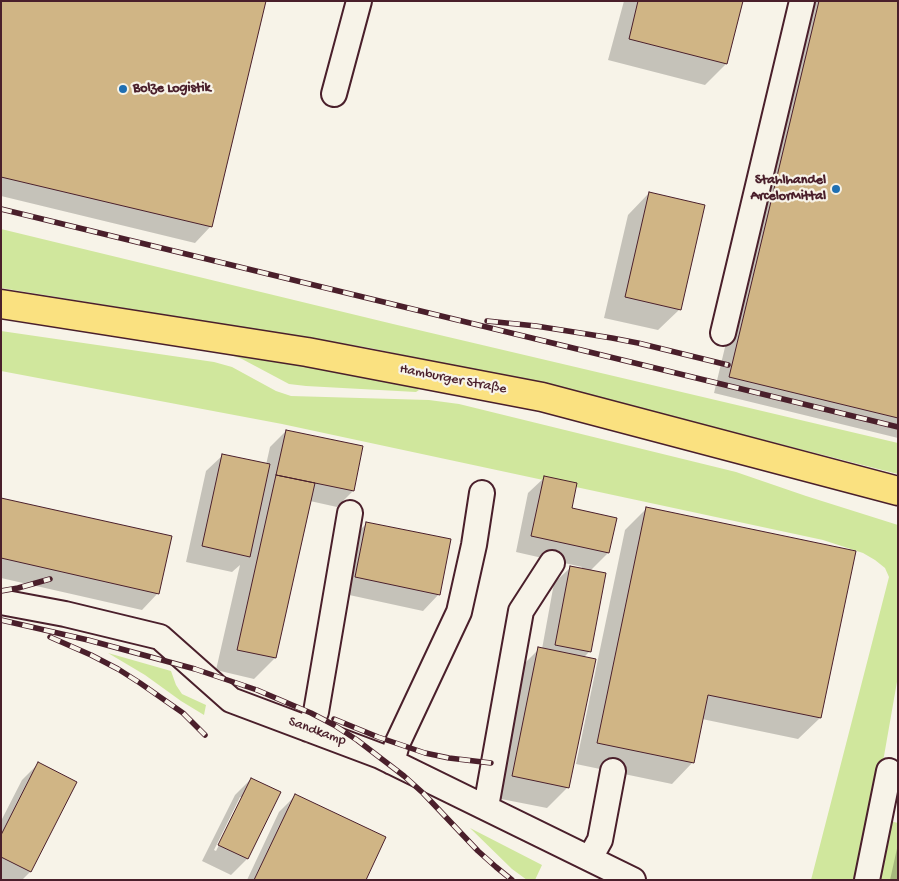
<!DOCTYPE html>
<html>
<head>
<meta charset="utf-8">
<style>
  body { margin:0 }
  #map { position:relative; width:899px; height:881px; overflow:hidden; background:#f7f3e8; font-family:"Gochi Hand",sans-serif }
  canvas { display:block }
  .frame { position:absolute; inset:0; border:2px solid #4a1f2b; pointer-events:none }
</style>
</head>
<body>
<div id="map">
<canvas width="899" height="881"></canvas>
<div class="frame"></div>
</div>
<script>
const ctx = document.querySelector('canvas').getContext('2d');
ctx.lineJoin = 'round';
function paint(path, color) { ctx.fillStyle = color; ctx.fill(path, 'evenodd'); }
const shape = rows => new Path2D(rows.map(r => 'M' + r).join(''));
function strokePath(path, color, width, dash) { ctx.strokeStyle = color; ctx.lineWidth = width; ctx.lineCap = dash ? 'butt' : 'round'; ctx.setLineDash(dash || []); ctx.stroke(path); }
function drawText(font, color, halo, rows, align = 'center') {
  ctx.font = font + ' "Gochi Hand",sans-serif'; ctx.lineWidth = 4.5; ctx.setLineDash([]); ctx.textBaseline = 'middle'; ctx.strokeStyle = halo; ctx.fillStyle = color; for (const [text, x, y, turn = 0] of rows) {
    ctx.save(); ctx.translate(x, y); ctx.rotate((+turn || 0) * Math.PI / 180); ctx.textAlign = isNaN(turn) ? turn : align; if (halo) ctx.strokeText(text, 0, 0); ctx.fillText(text, 0, 0); ctx.restore();
  }
}
paint(shape([
  [1,229,393,324,898,443,898,474,563,389,370,348,1,288],
  [1,331,214,362,232,367,276,391,291,396,429,400,459,404,736,472,806,496,898,525,898,676,884,756,860,880,811,880,889,577,885,568,875,560,863,553,823,540,282,424,1,371],
  [217,350,243,354,416,387,419,390,416,392,306,386,289,384,242,359],
  [108,653,171,671,176,685,182,694,206,705,204,715,181,701,145,675],
  [890,821,898,823,898,880,874,880],
  [470,828,542,865,535,880,527,880,512,869]
]), '#d0e79d');
paint(shape([
  [1,1,211,226,195,243,1,196],
  [624,1,742,1,726,64,705,85,608,60],
  [808,1,898,1,898,438,714,393],
  [649,193,680,309,658,330,604,318,628,215],
  [286,431,362,447,353,491,337,507,310,501,275,658,254,679,216,670,240,565,232,572,186,562,206,471,223,455,266,465,270,447],
  [545,477,570,508,615,519,608,553,590,571,590,651,583,658,568,787,547,808,491,797,518,670,539,649,542,649,554,583,571,567,581,569,582,567,516,552,528,493],
  [1,499,158,593,142,610,1,578],
  [647,508,854,552,820,718,798,739,702,719,693,762,672,784,576,764,625,530],
  [367,523,439,594,423,611,340,593,351,539],
  [38,764,30,872,22,880,1,880,1,821,22,780],
  [251,779,279,793,247,859,231,875,202,861,235,795],
  [240,797,243,797,216,851,214,850],
  [898,783,898,800,891,799],
  [296,795,365,880,247,880,279,812],
  [898,844,898,880,890,880]
]), '#0003');
const building = shape([
  [1,1,266,1,212,227,1,177,1,1],
  [638,1,743,1,727,64,629,39,638,1],
  [819,1,898,1,898,418,729,377,819,1],
  [649,192,705,205,681,310,625,297,649,192],
  [286,430,363,446,354,491,276,475,286,430],
  [222,454,270,464,250,557,202,546,222,454],
  [276,475,315,483,276,658,237,650,276,475],
  [544,476,577,483,572,508,617,518,609,553,531,536,544,476],
  [1,498,172,536,159,594,1,558,1,498],
  [646,507,856,551,821,718,708,695,694,763,597,743,646,507],
  [366,522,451,539,440,595,355,577,366,522],
  [570,566,606,573,591,652,555,645,570,566],
  [538,647,596,659,569,788,512,776,538,647],
  [38,762,77,782,31,872,1,857,1,835,38,762],
  [251,778,281,792,248,859,218,845,251,778],
  [295,794,386,837,366,880,254,880,295,794]
]);
paint(building, '#d0b585');
strokePath(building, '#4a1f2b', 1);
const minor = shape([
  [334,94,359,1],
  [723,333,802,1],
  [1,602,65,614,160,637,231,700,380,756,633,880],
  [308,729,316,712,350,513],
  [392,762,397,744,459,612,474,545,482,493],
  [486,807,521,611,552,563],
  [590,858,600,840,613,771],
  [867,880,889,771]
]);
const major = shape([
  [1,304,307,352,542,397,898,491]
]);
strokePath(minor, '#4a1f2b', 28);
strokePath(major, '#4a1f2b', 31);
strokePath(minor, '#f7f3e8', 24);
strokePath(major, '#fae180', 28);
const rail = shape([
  [1,209,898,427],
  [487,321,536,326,612,338,638,343,728,365],
  [1,591,18,588,50,579],
  [1,620,88,640,195,669,257,690,311,713,334,725,357,740,404,776,423,793,478,851,496,867,512,880],
  [50,637,91,655,118,669,140,683,183,713,205,735],
  [334,719,378,737,425,753,449,758,491,763]
]);
strokePath(rail, '#4a1f2b', 5.5);
strokePath(rail, '#f7f3e8', 4, [11]);
for (const [x, y, r, color] of [
  [123,89,5,"#1f6fb2"],
  [836,189,5,"#1f6fb2"]
]) { const dot = new Path2D(); dot.arc(x, y, r, 0, 2 * Math.PI); ctx.fillStyle = color; ctx.fill(dot); strokePath(dot, '#f7f3e8', 2); }
drawText('bold 14px', '#4a1f2b', '#f7f3e8', [
  ["Bolze Logistik",133,89],
  ["Stahlhandel",826,181,"right"],
  ["ArcelorMittal",826,197,"right"]
], 'left');
drawText('14px', '#4a1f2b', '#f7f3e8', [
  ["Hamburger Straße",453,380,11],
  ["Sandkamp",317,732,20]
]);
</script>
</body>
</html>
